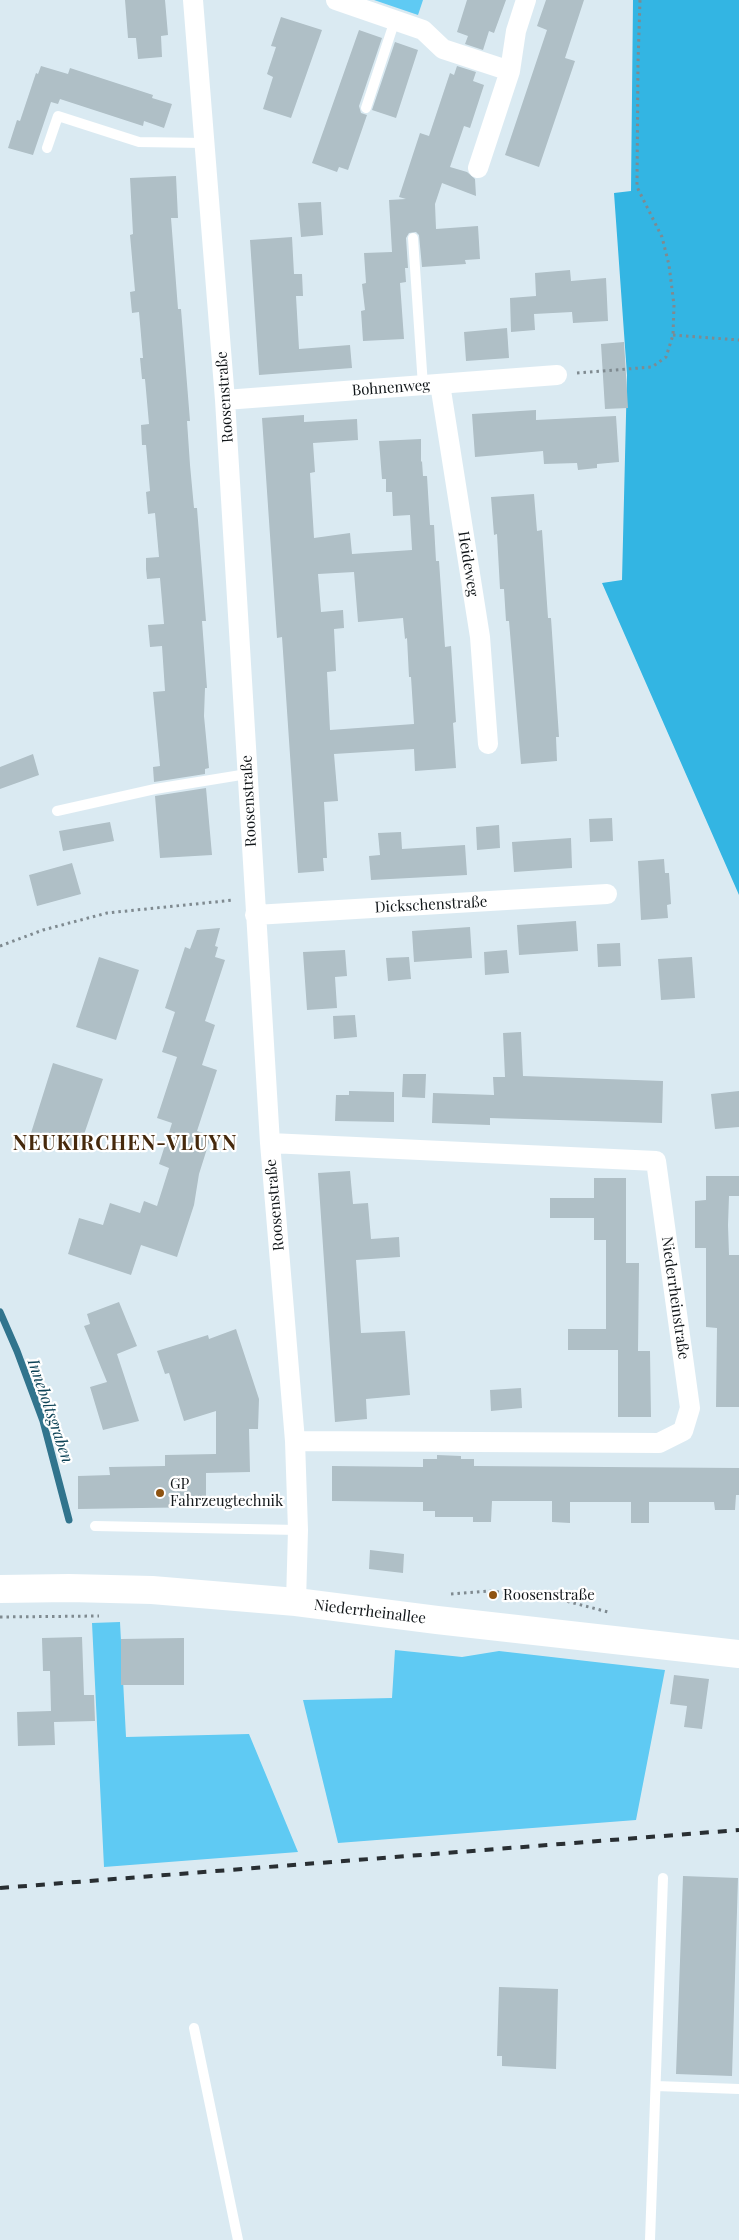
<!DOCTYPE html>
<html>
<head>
<meta charset="utf-8">
<style>
  body { margin:0 }
  canvas { display:block; background:#daeaf2 }
</style>
</head>
<body>
<canvas width="739" height="2240"></canvas>
<script>
const ctx = document.querySelector('canvas').getContext('2d');
ctx.lineJoin = 'round';
function paint(path, color) { ctx.fillStyle = color; ctx.fill(path, 'evenodd'); }
const shape = rows => new Path2D(rows.map(r => 'M' + r).join(''));
function strokePath(path, color, width, dash) { ctx.strokeStyle = color; ctx.lineWidth = width; ctx.lineCap = dash ? 'butt' : 'round'; ctx.setLineDash(dash || []); ctx.stroke(path); }
function drawText(font, color, halo, rows, align = 'center') {
  ctx.font = font + ' "Playfair Display",serif'; ctx.lineWidth = 4.5; ctx.setLineDash([]); ctx.textBaseline = 'middle'; ctx.strokeStyle = halo; ctx.fillStyle = color; for (const [text, x, y, turn = 0] of rows) {
    ctx.save(); ctx.translate(x, y); ctx.rotate((+turn || 0) * Math.PI / 180); ctx.textAlign = isNaN(turn) ? turn : align; if (halo) ctx.strokeText(text, 0, 0); ctx.fillText(text, 0, 0); ctx.restore();
  }
}
paint(shape([
  [374,0,423,0,418,15],
  [120,1622,126,1737,249,1734,298,1852,104,1867,92,1623],
  [395,1650,462,1657,499,1651,665,1670,636,1820,338,1843,303,1700,392,1698]
]), '#5fcaf3');
paint(shape([
  [633,0,739,0,739,895,602,583,622,580,627,375,614,193,631,191]
]), '#33b5e3');
strokePath(shape([
  [0,1312,17,1351,43,1421,69,1520]
]), '#31748d', 7);
paint(shape([
  [125,0,165,0,168,35,161,36,162,57,138,59,136,38,128,38],
  [467,0,506,0,494,33,489,31,483,50,465,44,468,36,457,32],
  [546,0,584,0,565,58,575,61,539,167,505,155,547,30,537,26],
  [281,17,322,30,291,118,263,109,273,77,267,74,276,47,271,46],
  [359,30,382,38,359,106,361,113,367,115,348,170,339,167,337,172,312,163],
  [395,42,418,50,396,118,372,110],
  [41,66,68,74,70,68,153,95,152,98,172,104,164,128,144,121,143,126,60,99,58,104,51,102,33,155,8,148,17,120,20,121,36,73,38,74],
  [457,66,476,72,473,81,484,85,470,128,464,126,450,167,467,172,475,179,476,196,442,183,435,204,436,229,478,226,480,259,465,260,466,264,422,267,419,235,416,232,409,233,406,238,408,268,405,268,406,282,400,283,404,339,363,341,361,311,365,310,362,284,366,283,364,253,392,252,389,200,406,199,399,197,420,133,429,136,450,73,454,75],
  [176,176,178,218,171,218,178,309,181,309,190,421,187,421,190,465,194,508,197,508,206,621,202,621,207,688,205,688,204,716,209,768,205,769,205,774,154,782,153,767,160,766,153,692,165,691,162,646,150,647,148,625,164,624,160,578,147,579,146,569,146,558,159,557,155,513,148,514,146,492,150,491,146,445,142,445,141,425,149,424,145,379,142,379,140,358,143,358,139,312,132,313,130,292,135,291,130,235,133,234,130,178],
  [321,202,323,235,301,237,298,203],
  [292,237,294,274,302,274,303,296,296,296,299,349,350,345,352,368,259,375,250,240],
  [570,270,571,281,606,278,608,321,573,323,572,312,534,314,535,330,511,332,510,298,536,296,535,273],
  [507,328,509,358,466,361,464,332],
  [624,342,628,408,605,409,601,344],
  [536,410,536,420,616,416,619,462,597,464,597,468,578,470,577,463,544,464,543,451,475,457,472,414],
  [304,415,304,422,357,419,358,440,313,443,315,472,310,473,314,538,350,533,352,554,412,550,410,515,393,516,392,492,386,492,386,479,382,479,379,441,421,439,421,462,422,461,423,476,427,476,430,525,434,525,436,561,439,561,445,647,451,646,456,722,453,723,456,768,415,771,414,749,334,754,338,801,324,802,327,858,323,858,324,871,298,873,282,637,277,638,262,418],
  [354,572,358,622,403,618,405,639,407,638,409,677,411,677,414,724,330,730,327,672,336,671,334,629,344,628,343,610,321,612,318,574],
  [534,494,537,531,542,530,548,618,551,618,559,737,556,737,557,761,521,764,509,621,506,621,504,589,500,589,497,534,494,535,491,497],
  [33,754,39,775,0,789,0,767],
  [206,788,212,855,160,858,155,796],
  [612,818,613,841,590,842,589,819],
  [110,822,114,841,63,851,59,831],
  [499,825,500,848,477,850,476,827],
  [401,832,402,849,465,845,467,875,371,880,369,856,380,855,378,833],
  [571,838,572,868,514,872,512,842],
  [664,859,665,873,669,873,671,904,667,905,668,918,641,920,638,861],
  [72,863,81,894,37,906,29,875],
  [576,921,578,951,519,955,517,925],
  [470,927,472,958,414,962,412,931],
  [220,928,215,946,218,947,215,957,225,960,205,1021,215,1025,202,1065,217,1070,197,1131,211,1136,199,1174,194,1205,177,1257,141,1245,131,1275,68,1254,79,1218,103,1225,110,1203,140,1213,144,1201,157,1206,169,1168,159,1164,172,1123,157,1118,177,1057,162,1052,175,1012,165,1008,185,947,190,949,197,930],
  [620,943,621,966,598,967,597,944],
  [345,950,347,976,335,977,337,1008,307,1010,303,952],
  [507,950,509,973,485,975,484,952],
  [99,957,139,970,116,1040,76,1027],
  [409,957,411,979,388,981,386,958],
  [692,957,695,998,661,1000,658,959],
  [355,1015,357,1037,334,1039,333,1016],
  [521,1032,523,1076,663,1081,662,1123,490,1118,490,1125,432,1123,433,1093,494,1095,493,1077,505,1077,503,1033],
  [53,1063,103,1079,79,1149,31,1133],
  [403,1074,426,1074,425,1098,402,1097],
  [349,1091,394,1092,394,1122,335,1121,336,1095,349,1095],
  [739,1091,739,1127,715,1129,711,1094],
  [350,1171,353,1204,368,1203,371,1239,399,1237,400,1257,356,1260,361,1333,405,1331,410,1395,366,1399,367,1419,335,1422,318,1173],
  [706,1176,739,1176,739,1196,729,1196,728,1225,729,1255,739,1255,739,1407,716,1407,717,1328,706,1327,706,1248,695,1248,695,1201,706,1200],
  [594,1178,626,1178,626,1263,639,1263,638,1351,650,1351,651,1417,618,1417,618,1350,568,1350,568,1329,606,1329,606,1240,594,1240,594,1218,550,1218,550,1198,594,1198],
  [119,1302,137,1346,117,1354,139,1421,103,1430,90,1387,107,1382,84,1326,90,1324,87,1314],
  [236,1329,259,1399,258,1429,249,1429,250,1472,206,1473,206,1507,78,1509,78,1476,110,1475,109,1467,165,1466,165,1455,216,1454,216,1411,184,1421,169,1373,165,1374,157,1351,208,1335,209,1339],
  [521,1388,522,1408,491,1411,490,1390],
  [437,1455,461,1456,461,1459,474,1459,474,1466,739,1468,739,1495,736,1495,735,1510,715,1510,714,1502,649,1502,649,1523,631,1523,631,1502,570,1502,570,1523,552,1522,552,1501,492,1501,491,1522,473,1522,473,1517,435,1517,435,1511,423,1511,423,1502,332,1501,332,1466,423,1467,423,1459,437,1459],
  [370,1550,404,1554,403,1573,369,1569],
  [82,1637,84,1695,94,1695,95,1721,54,1722,55,1745,18,1746,17,1712,51,1711,50,1671,43,1671,42,1638],
  [184,1638,184,1685,121,1685,121,1639],
  [674,1675,709,1679,702,1729,684,1727,687,1706,670,1704],
  [683,1876,738,1878,732,2076,676,2074],
  [499,1987,558,1989,556,2069,502,2066,502,2056,497,2056]
]), '#afbfc6');
strokePath(shape([
  [673,335,739,340],
  [577,373,652,367,666,357,673,335,674,305,669,265,662,237,637,187,638,63,640,0],
  [0,946,43,930,107,913,234,900],
  [451,1594,490,1591,562,1600,608,1612],
  [0,1617,99,1616]
]), '#7f8a90', 3, [2.5, 4]);
strokePath(shape([
  [366,108,395,20],
  [47,148,58,116,139,142,204,143],
  [413,238,423,386],
  [57,811,155,789,247,774],
  [95,1526,298,1530],
  [194,2028,238,2240],
  [656,2086,739,2089],
  [650,2240,663,1878]
]), '#fff', 10);
strokePath(shape([
  [193,0,225,400,270,1143,295,1441,298,1530,296,1602],
  [336,0,423,30,443,49,510,71],
  [478,168,510,71,516,31,526,0],
  [440,384,480,637,488,744],
  [225,400,557,375],
  [255,915,607,894],
  [270,1143,656,1161,690,1408,683,1431,659,1443,295,1441]
]), '#fff', 20);
strokePath(shape([
  [0,1589,69,1588,152,1590,296,1602,437,1620,739,1654]
]), '#fff', 28);
strokePath(shape([
  [0,1888,739,1830]
]), '#292f33', 4, [9, 9]);
for (const [x, y, r, color] of [
  [160,1493,5,"#8e5311"],
  [493,1595,5,"#8e5311"]
]) { const dot = new Path2D(); dot.arc(x, y, r, 0, 2 * Math.PI); ctx.fillStyle = color; ctx.fill(dot); strokePath(dot, '#fff', 2); }
drawText('15px', '#111619', '#fff', [
  ["Bohnenweg",391,388,-4],
  ["Roosenstraße",225,397,-94],
  ["Heideweg",468,564,81],
  ["Roosenstraße",249,801,-93],
  ["Dickschenstraße",431,905,-3],
  ["Roosenstraße",275,1205,-95],
  ["Niederrheinstraße",675,1298,82],
  ["Niederrheinallee",370,1612,7]
]);
drawText('15px', '#111619', '#fff', [
  ["GP",170,1484],
  ["Fahrzeugtechnik",170,1501],
  ["Roosenstraße",503,1595]
], 'left');
drawText('italic 16px', '#0c4255', '#fff', [
  ["Inneboltsgraben",50,1411,71]
]);
ctx.letterSpacing = '1px';
drawText('bold 20px', '#46290c', '#fff', [
  ["NEUKIRCHEN-VLUYN",125,1144]
]);
ctx.letterSpacing = '0px';
</script>
</body>
</html>
